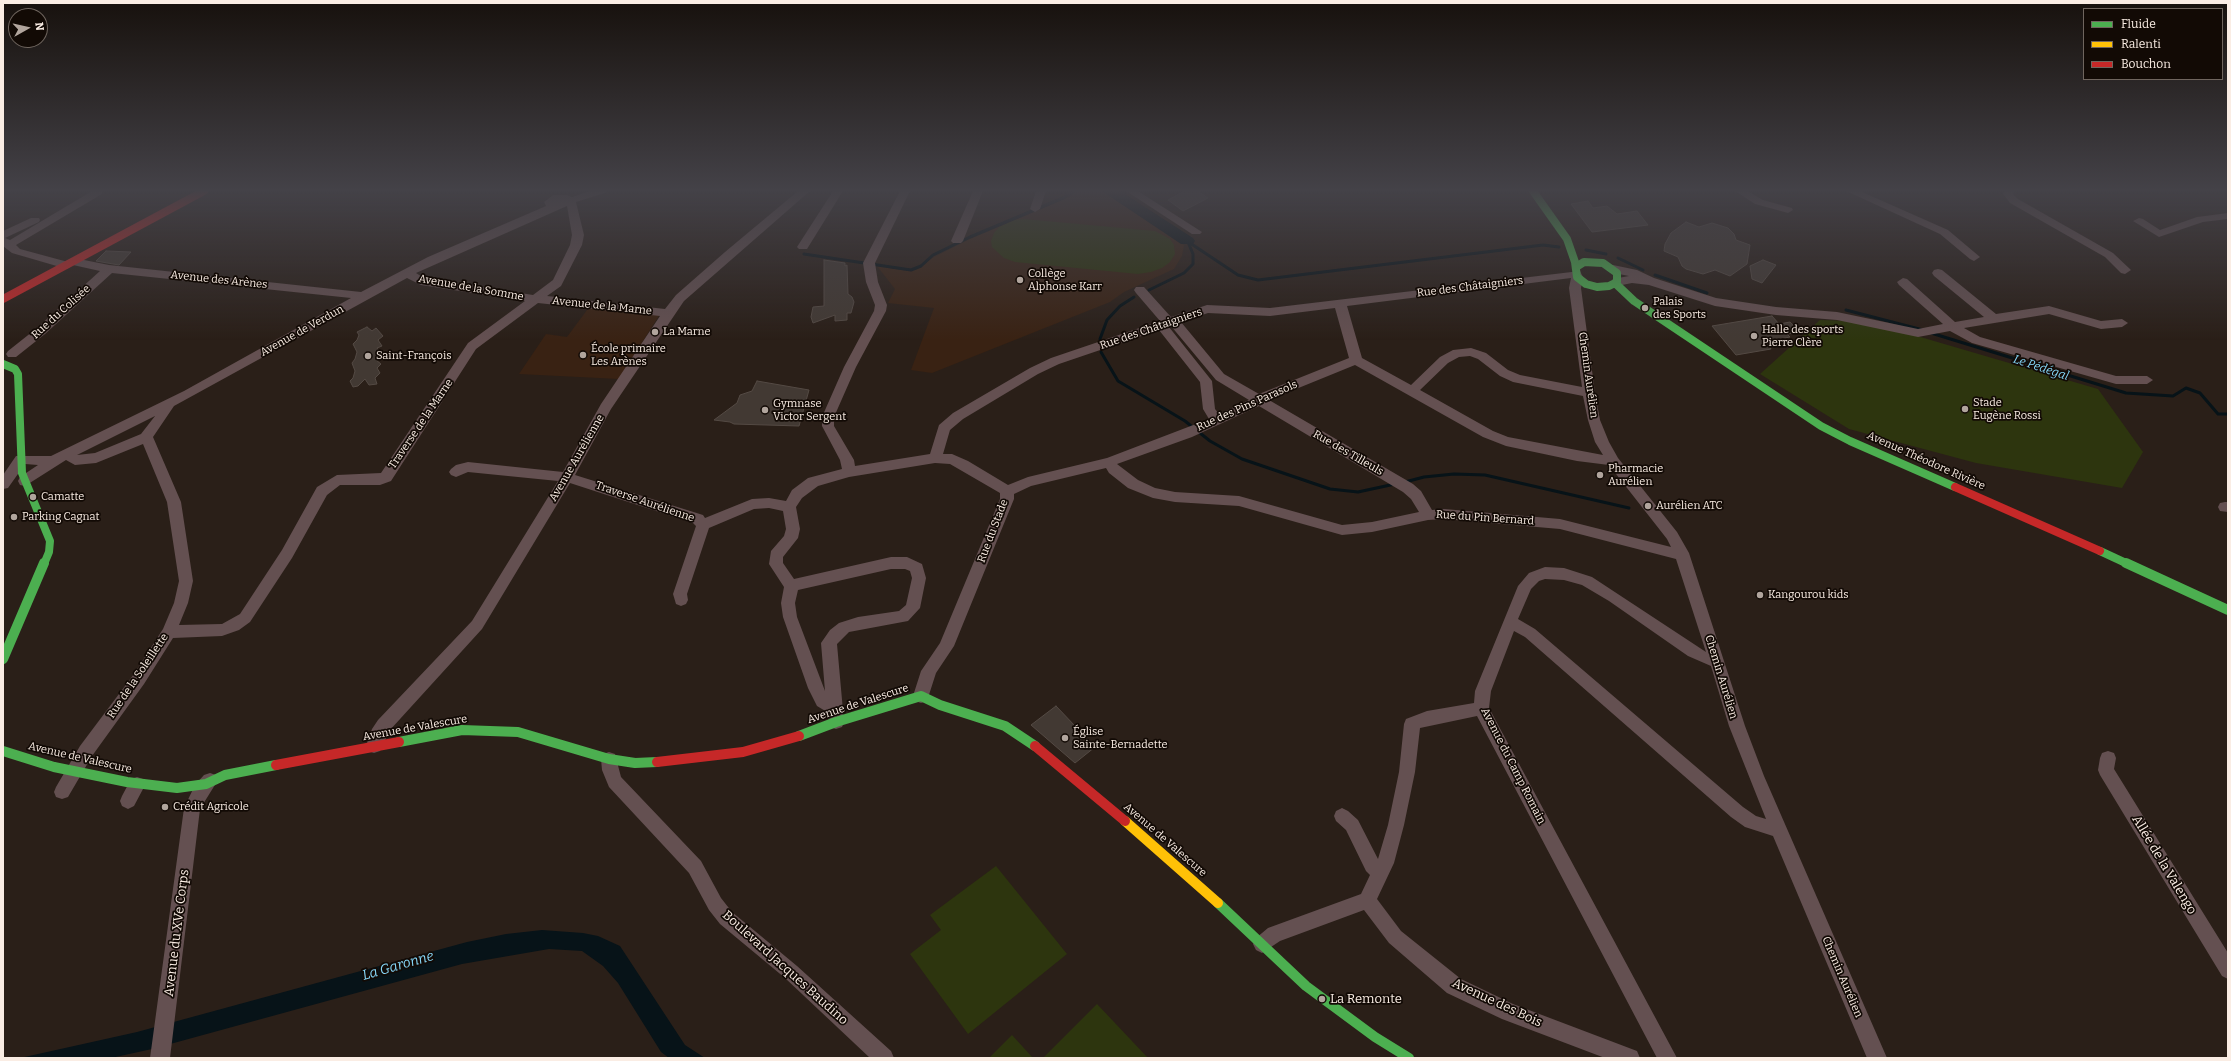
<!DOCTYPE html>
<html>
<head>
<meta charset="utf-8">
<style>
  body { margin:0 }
  #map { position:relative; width:2231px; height:1061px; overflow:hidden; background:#2a1f18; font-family:Bitter,serif }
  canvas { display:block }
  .frame { position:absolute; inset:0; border:4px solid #faede4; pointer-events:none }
  .legend { position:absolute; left:2083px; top:8px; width:140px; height:72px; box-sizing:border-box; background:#120a05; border:1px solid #6f655e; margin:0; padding:5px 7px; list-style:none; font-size:12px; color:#faede4 }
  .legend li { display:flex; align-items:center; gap:8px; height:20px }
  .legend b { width:20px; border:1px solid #6f655e }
  .north { position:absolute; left:8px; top:8px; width:40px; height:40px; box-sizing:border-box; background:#120a05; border:1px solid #6f655e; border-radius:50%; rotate:82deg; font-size:11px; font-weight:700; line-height:16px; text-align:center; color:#faede4 }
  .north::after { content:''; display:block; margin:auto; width:14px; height:18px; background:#b1a59d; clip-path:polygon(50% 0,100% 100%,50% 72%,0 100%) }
</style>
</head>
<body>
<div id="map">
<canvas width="2231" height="1061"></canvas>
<div class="frame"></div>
<ul class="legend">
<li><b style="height:5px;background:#4caf50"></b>Fluide</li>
<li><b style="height:5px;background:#ffc107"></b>Ralenti</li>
<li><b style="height:5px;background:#c62828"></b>Bouchon</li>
</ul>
<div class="north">N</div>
</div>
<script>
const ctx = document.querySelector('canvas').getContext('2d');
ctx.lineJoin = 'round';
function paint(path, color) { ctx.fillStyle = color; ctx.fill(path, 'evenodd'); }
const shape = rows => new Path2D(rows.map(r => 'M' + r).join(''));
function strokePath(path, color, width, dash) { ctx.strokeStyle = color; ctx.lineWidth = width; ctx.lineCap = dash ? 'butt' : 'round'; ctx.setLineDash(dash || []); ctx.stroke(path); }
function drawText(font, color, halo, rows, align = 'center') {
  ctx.font = font + ' Bitter,serif'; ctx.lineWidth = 3.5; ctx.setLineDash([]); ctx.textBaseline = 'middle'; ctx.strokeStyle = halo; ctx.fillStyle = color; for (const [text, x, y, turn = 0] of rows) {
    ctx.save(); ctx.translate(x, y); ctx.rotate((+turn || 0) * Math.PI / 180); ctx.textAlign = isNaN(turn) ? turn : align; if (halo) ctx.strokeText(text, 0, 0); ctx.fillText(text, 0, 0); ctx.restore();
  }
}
paint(shape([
  [1075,191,1102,191,1184,245,1182,256,1174,269,1124,292,1110,302,932,373,911,370,934,308,888,303,895,289,877,266,909,271,917,269,932,258,970,239,1071,196],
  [594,307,660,314,619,379,519,374,546,334,567,337,587,310]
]), '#392213');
paint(shape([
  [1024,219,1155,231,1170,239,1174,245,1175,254,1170,262,1162,268,1151,272,1138,274,1015,262,1004,258,992,247,991,241,994,233,999,227,1014,220],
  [1820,320,1852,321,1917,336,2098,389,2143,452,2122,488,1976,463,1849,429,1760,374],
  [996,866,1067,954,968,1034,910,954,941,930,930,915],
  [1097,1004,1148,1058,1043,1058],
  [1012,1035,1033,1058,989,1058]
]), '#2d350e');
paint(shape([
  [542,930,583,933,598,936,620,946,685,1045,705,1058,669,1058,661,1052,618,983,603,966,582,951,549,949,462,964,152,1049,111,1058,20,1058,137,1032,467,942,506,934]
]), '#071318');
strokePath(shape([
  [1187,241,1238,275,1258,280,1543,245,1559,247],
  [1586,250,1606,254],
  [804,254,911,270,921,266,933,255,970,237,1063,198,1074,191],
  [1618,258,1643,270],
  [1655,275,1707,293],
  [1149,290,1184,273,1193,264,1193,254,1188,242],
  [1846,310,1923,330],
  [1931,333,2126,393,2173,396,2186,388,2200,393,2218,414,2228,414],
  [1100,339,1107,320,1120,306,1134,297],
  [1101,352,1118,381,1185,421,1210,441,1242,459,1330,489,1358,492,1395,484],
  [1405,482,1424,477,1454,474,1485,475,1629,508]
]), '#071318', 3);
paint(shape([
  [1102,191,1120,191,1193,238,1195,241,1193,244,1181,244,1102,191]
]), '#071318');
const building = shape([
  [1184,191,1198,191,1208,198,1183,211,1168,200,1184,191],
  [1588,201,1593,208,1607,206,1617,214,1637,211,1648,225,1592,232,1571,204,1588,201],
  [1686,222,1699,227,1712,223,1728,228,1734,234,1736,240,1750,245,1747,264,1730,276,1715,270,1703,274,1686,269,1682,266,1678,257,1664,251,1665,244,1671,233,1686,222],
  [106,251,131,252,119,265,96,261,106,251],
  [824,260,845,263,845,266,847,265,848,294,852,297,854,302,851,313,847,313,847,320,835,321,835,315,813,323,811,317,813,307,824,306,824,260],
  [1763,260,1776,265,1762,283,1752,279,1750,266,1763,260],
  [1772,316,1779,324,1790,322,1799,332,1787,334,1790,337,1770,341,1774,346,1770,347,1771,349,1736,355,1712,326,1772,316],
  [367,327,372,331,376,328,383,336,378,340,382,346,377,348,381,354,376,360,381,364,377,368,380,373,375,378,377,384,369,385,365,379,358,386,353,387,350,381,353,378,355,371,352,363,355,359,357,352,353,344,357,340,359,335,357,332,367,327],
  [757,381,809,390,799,426,734,424,730,422,714,420,737,403,740,395,752,391,757,381],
  [1056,706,1095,747,1075,763,1031,725,1056,706]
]);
paint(building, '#423933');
strokePath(building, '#544a44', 1);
paint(shape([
  [92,191,102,191,102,194,16,245,20,249,68,262,74,258,109,265,361,292,428,257,546,206,544,202,553,195,567,195,572,197,590,191,606,191,605,193,576,202,584,235,582,245,561,286,547,296,665,309,676,295,725,252,798,191,810,191,684,301,611,409,575,475,703,515,705,518,752,499,769,498,786,501,792,490,808,478,842,469,840,460,822,426,822,417,844,367,874,311,875,305,866,282,863,263,900,191,910,191,875,263,878,282,887,305,886,311,856,367,834,417,834,426,854,460,855,466,930,454,939,425,953,413,1030,368,1051,358,1160,321,1136,293,1134,290,1136,287,1144,287,1171,317,1207,305,1270,308,1580,271,1583,277,1581,288,1595,393,1600,420,1609,442,1618,458,1677,532,1689,553,1745,726,1764,776,1887,1058,1867,1058,1773,836,1745,827,1731,817,1525,637,1514,631,1491,691,1489,708,1677,1058,1657,1058,1477,716,1420,728,1415,772,1404,825,1394,863,1377,899,1401,931,1461,979,1513,1004,1637,1051,1640,1058,1605,1058,1502,1019,1447,993,1389,943,1364,910,1280,941,1262,953,1256,950,1253,944,1256,938,1268,928,1361,894,1370,875,1366,871,1346,830,1336,821,1334,816,1336,811,1342,808,1348,811,1358,820,1378,859,1388,825,1399,772,1404,724,1406,719,1427,711,1474,703,1475,691,1518,586,1529,573,1545,567,1564,568,1592,577,1706,652,1676,559,1560,529,1444,519,1428,520,1372,532,1342,535,1239,506,1175,502,1153,498,1128,488,1109,473,1106,468,1031,486,1014,494,1014,499,954,646,936,673,927,701,921,703,915,701,913,696,921,671,940,643,1000,499,1000,493,950,464,935,463,849,477,818,486,802,498,796,507,800,529,798,538,783,557,783,563,794,579,891,557,907,557,922,564,926,578,920,608,908,621,849,632,837,644,844,722,842,727,836,729,830,727,827,712,817,706,808,688,783,617,781,603,784,587,769,564,771,551,784,536,786,529,783,511,769,508,754,509,709,528,687,594,688,600,686,604,681,606,676,604,673,594,696,526,693,523,570,483,482,629,390,730,380,751,374,753,368,751,366,746,372,729,378,720,472,621,558,481,468,472,456,477,451,475,449,472,451,469,456,465,468,462,563,472,601,404,660,316,538,303,476,349,391,481,380,485,340,485,327,495,292,558,250,622,239,630,222,636,173,638,144,684,92,756,68,797,62,799,56,797,54,792,56,787,80,746,134,674,163,629,174,603,179,581,167,502,143,444,96,463,75,465,66,460,25,486,20,485,18,481,20,477,38,465,25,464,8,488,3,489,3,475,16,456,51,456,184,391,351,298,112,273,45,334,16,357,8,357,6,354,8,351,37,328,100,271,73,265,67,269,12,253,3,246,3,231,31,218,39,218,40,220,39,222,5,238,10,240,92,191],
  [567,206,572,235,570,245,553,280,533,295,424,278,416,273,567,206],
  [407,278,421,285,525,301,468,343,381,473,337,475,317,487,282,550,240,614,222,624,179,625,188,603,193,581,181,502,153,437,174,406,407,278],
  [1571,278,1569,288,1582,387,1520,375,1508,370,1486,353,1471,348,1453,350,1440,357,1411,385,1362,358,1347,306,1571,278],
  [1335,308,1349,358,1259,394,1224,374,1181,322,1208,313,1270,316,1335,308],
  [1171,326,1216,380,1249,400,1219,414,1215,409,1212,381,1169,327,1171,326],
  [1159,330,1200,382,1203,409,1209,419,1107,458,1028,477,1008,485,968,461,952,454,943,454,950,430,963,419,1038,374,1059,364,1159,330],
  [1470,356,1478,359,1500,376,1513,382,1583,396,1588,420,1595,442,1603,455,1508,437,1493,431,1420,390,1448,363,1459,357,1470,356],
  [1355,365,1483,437,1506,446,1577,461,1609,465,1667,539,1671,547,1560,519,1444,509,1432,510,1421,491,1413,484,1269,400,1355,365],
  [1259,406,1403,492,1411,499,1419,512,1372,522,1342,525,1239,496,1175,492,1155,488,1138,480,1117,464,1192,437,1259,406],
  [155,416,141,434,95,453,77,455,155,416],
  [891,569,905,569,910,571,912,578,906,605,899,611,858,617,839,623,830,630,821,643,825,691,797,617,795,603,798,590,891,569],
  [1545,579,1564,580,1582,585,1609,601,1688,656,1711,666,1729,726,1766,819,1756,816,1743,807,1535,629,1518,619,1531,589,1539,581,1545,579],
  [833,191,843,191,807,249,799,249,797,247,833,191],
  [973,191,983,191,963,241,961,243,953,243,951,241,973,191],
  [1036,191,1046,191,1040,209,1035,212,1030,209,1036,191],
  [1126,191,1138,191,1202,232,1200,234,1192,234,1126,191],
  [1735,191,1748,191,1763,200,1792,208,1793,210,1788,213,1755,204,1735,191],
  [1846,191,1860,191,1948,230,1980,257,1974,261,1970,259,1940,234,1846,191],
  [2004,191,2014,191,2013,194,2018,199,2113,253,2131,270,2125,274,2121,273,2105,257,2010,203,2003,194,2004,191],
  [2228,213,2228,219,2203,222,2159,237,2133,221,2139,218,2143,219,2160,230,2197,217,2228,213],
  [1613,265,1637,270,1654,278,1716,298,1776,307,1837,312,1918,329,1943,324,1899,285,1897,282,1903,278,1907,279,1955,322,1984,317,1934,276,1932,273,1934,270,1938,269,1942,270,1996,314,2049,306,2101,321,2122,319,2128,323,2122,327,2101,329,2049,314,1964,328,1980,337,2116,376,2147,376,2153,380,2147,384,2116,384,1972,343,1950,331,1918,337,1837,320,1776,315,1715,306,1649,285,1632,283,1617,286,1611,282,1613,279,1629,276,1609,272,1607,269,1609,266,1613,265],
  [2225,502,2228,502,2228,512,2220,511,2218,507,2220,503,2225,502],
  [2108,751,2114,753,2116,758,2114,769,2228,953,2228,979,2222,976,2100,775,2098,770,2100,758,2102,753,2108,751],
  [609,752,615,754,621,777,701,861,721,898,732,912,797,966,891,1051,894,1058,870,1058,785,978,720,924,709,910,689,873,609,787,602,770,601,759,603,754,609,752],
  [210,773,216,775,218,780,200,809,170,1058,150,1058,184,808,195,785,204,775,210,773],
  [137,777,143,779,145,784,143,789,134,806,128,809,122,806,120,801,122,796,131,779,137,777]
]), '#645051');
strokePath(shape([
  [1533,191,1567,239,1575,262,1577,277,1586,284,1597,287,1609,286,1617,282,1617,273,1603,263,1584,262,1576,267],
  [1615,283,1634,301,1821,426,1850,441,1955,487],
  [3,364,15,369,18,374,22,473,50,541,49,552,44,564],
  [2100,551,2128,564]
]), '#4caf50', 8);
strokePath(shape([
  [2126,563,2228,610],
  [3,659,44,563],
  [799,736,836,722,921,696,940,705,1005,726,1035,746],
  [399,742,462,730,518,732,609,759,635,763,657,762],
  [3,751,54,767,127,782,177,788,206,784,225,775,276,765],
  [1218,903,1306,986,1375,1037,1409,1058]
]), '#4caf50', 10);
strokePath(shape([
  [1125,821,1218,903]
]), '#ffc107', 10);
strokePath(shape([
  [3,299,204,191],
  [1955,487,2100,551]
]), '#c62828', 8);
strokePath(shape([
  [1035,746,1125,821],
  [657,762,743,752,799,736],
  [276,765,399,742]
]), '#c62828', 10);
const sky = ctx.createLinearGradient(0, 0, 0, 340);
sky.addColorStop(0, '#17110d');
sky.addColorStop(0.56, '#444248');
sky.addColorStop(1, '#44424800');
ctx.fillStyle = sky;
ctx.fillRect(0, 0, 2231, 340);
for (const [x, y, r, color] of [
  [1020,280,4,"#b1a59d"],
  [1645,308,4,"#b1a59d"],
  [655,332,4,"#b1a59d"],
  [1754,336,4,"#b1a59d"],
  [583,355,4,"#b1a59d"],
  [368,356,4,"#b1a59d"],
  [1965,409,4,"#b1a59d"],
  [765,410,4,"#b1a59d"],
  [1600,475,4,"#b1a59d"],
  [33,497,4,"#b1a59d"],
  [1648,506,4,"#b1a59d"],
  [14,517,4,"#b1a59d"],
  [1760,595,4,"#b1a59d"],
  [1065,738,4,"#b1a59d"],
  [165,807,4,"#b1a59d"],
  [1322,999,4,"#b1a59d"]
]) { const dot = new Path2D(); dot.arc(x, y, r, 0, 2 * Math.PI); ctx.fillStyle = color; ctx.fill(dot); strokePath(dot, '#120a05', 1.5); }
drawText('11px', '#faede4', '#120a05', [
  ["Collège",1028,274],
  ["Alphonse Karr",1028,287],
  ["Palais",1653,302],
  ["des Sports",1653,315],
  ["Halle des sports",1762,330],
  ["Pierre Clère",1762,343],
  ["La Marne",663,332],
  ["École primaire",591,349],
  ["Les Arènes",591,362],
  ["Saint-François",376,356],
  ["Stade",1973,403],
  ["Eugène Rossi",1973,416],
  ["Gymnase",773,404],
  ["Victor Sergent",773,417],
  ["Pharmacie",1608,469],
  ["Aurélien",1608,482],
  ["Camatte",41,497],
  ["Aurélien ATC",1656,506],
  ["Parking Cagnat",22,517],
  ["Kangourou kids",1768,595],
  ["Église",1073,732],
  ["Sainte-Bernadette",1073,745],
  ["Crédit Agricole",173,807]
], 'left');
drawText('11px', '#faede4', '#120a05', [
  ["Avenue des Arènes",219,280,6],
  ["Rue des Châtaigniers",1470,287,-7],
  ["Avenue de la Somme",471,288,10],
  ["Avenue de la Marne",602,306,6],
  ["Rue du Colisée",61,312,-42],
  ["Rue des Châtaigniers",1151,329,-19],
  ["Avenue de Verdun",302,331,-29],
  ["Chemin Aurélien",1588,375,82],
  ["Rue des Pins Parasols",1247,406,-24],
  ["Traverse de la Marne",421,424,-56],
  ["Rue des Tilleuls",1348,453,30],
  ["Avenue Aurélienne",577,458,-60],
  ["Avenue Théodore Rivière",1926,461,24],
  ["Traverse Aurélienne",645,502,19],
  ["Rue du Pin Bernard",1485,518,4],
  ["Rue du Stade",993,531,-69],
  ["Rue de la Soleillette",138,676,-56],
  ["Chemin Aurélien",1721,677,73],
  ["Avenue de Valescure",858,704,-18],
  ["Avenue de Valescure",415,728,-10],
  ["Avenue de Valescure",80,758,13],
  ["Avenue du Camp Romain",1513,766,63],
  ["Avenue de Valescure",1165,840,41],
  ["Chemin Aurélien",1842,977,67]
]);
drawText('italic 12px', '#86d7f8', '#120a05', [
  ["Le Pédégal",2041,368,18]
]);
drawText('13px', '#faede4', '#120a05', [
  ["Allée de la Valengo",2164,865,59],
  ["Avenue du XVe Corps",177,933,-83],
  ["Boulevard Jacques Baudino",785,968,42],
  ["Avenue des Bois",1497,1003,25]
]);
drawText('13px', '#faede4', '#120a05', [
  ["La Remonte",1330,999]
], 'left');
drawText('italic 14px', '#86d7f8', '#120a05', [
  ["La Garonne",398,966,-16]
]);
</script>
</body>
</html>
